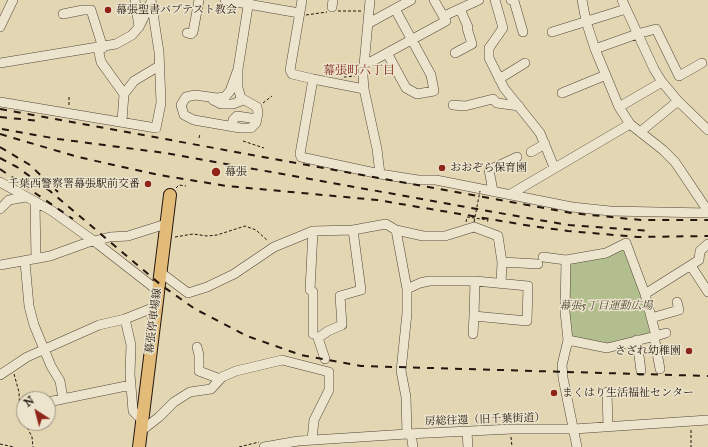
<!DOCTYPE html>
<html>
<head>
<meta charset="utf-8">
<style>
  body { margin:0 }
  #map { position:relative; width:708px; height:447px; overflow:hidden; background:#e3d6b2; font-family:"IM FELL Great Primer",serif }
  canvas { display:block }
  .north { position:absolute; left:16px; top:391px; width:40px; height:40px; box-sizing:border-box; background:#ede4cd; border:1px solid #9c9281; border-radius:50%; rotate:324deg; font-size:11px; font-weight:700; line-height:16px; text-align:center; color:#22160f }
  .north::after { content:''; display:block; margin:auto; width:14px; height:18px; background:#8f2418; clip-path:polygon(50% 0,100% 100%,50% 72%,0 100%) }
</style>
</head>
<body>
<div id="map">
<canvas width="708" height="447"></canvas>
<div class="north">N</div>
</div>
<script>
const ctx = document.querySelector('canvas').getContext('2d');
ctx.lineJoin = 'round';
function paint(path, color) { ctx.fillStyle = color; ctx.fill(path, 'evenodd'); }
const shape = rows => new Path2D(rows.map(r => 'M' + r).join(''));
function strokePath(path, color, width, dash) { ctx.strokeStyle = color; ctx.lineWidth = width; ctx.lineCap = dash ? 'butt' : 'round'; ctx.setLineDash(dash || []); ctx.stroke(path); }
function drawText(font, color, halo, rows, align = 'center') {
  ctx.font = font + ' "IM FELL Great Primer","Noto Serif JP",serif'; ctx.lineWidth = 3; ctx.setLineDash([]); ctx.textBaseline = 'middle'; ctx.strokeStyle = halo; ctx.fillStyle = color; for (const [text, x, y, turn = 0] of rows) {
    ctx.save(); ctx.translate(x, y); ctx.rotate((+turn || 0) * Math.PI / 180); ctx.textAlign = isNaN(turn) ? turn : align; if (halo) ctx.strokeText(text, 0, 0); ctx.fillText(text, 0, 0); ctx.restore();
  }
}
paint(shape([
  [626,248,653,333,607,346,572,338,568,312,570,262]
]), '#b2be8e');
const minor = shape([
  [135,0,139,27],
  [225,0,299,13],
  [302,0,290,70,292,74,313,79],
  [370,0,363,76,364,89,377,149,380,174],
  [495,0,503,28,489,48,489,58,504,88,540,133,554,167],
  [511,0,514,1,523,32],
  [582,0,586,21,595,49,619,107,630,124,663,150,675,162,708,211],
  [622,0,654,69,662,82,678,101,708,130],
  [332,7,333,0],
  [63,14,83,10,91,10,103,48],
  [444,16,479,0],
  [369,23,411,0],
  [0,27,13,0],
  [552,32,626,9],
  [187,33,191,34,193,32,199,0],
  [98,48,101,62,124,94,122,121],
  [595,49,637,34,656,29,679,76,702,63],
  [387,53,406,88,417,94,434,91,431,75,395,9],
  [455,53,472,44,467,28,468,27,460,9],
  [0,63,116,44,132,35,139,27,151,2],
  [365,65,446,21,434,0],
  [238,69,230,91,225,97,217,98,195,95,186,97,181,105,184,115,194,120,240,128,251,128,256,123,258,113,257,107,241,98,238,88,238,69,249,0],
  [499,79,525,63],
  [364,89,313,79,300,154,301,157,380,174,418,180,436,180,572,207,610,211,708,213],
  [562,93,606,75],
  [124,94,134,81,159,66],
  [213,100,221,104,233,104,243,100],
  [0,102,156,128,161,103,159,52,151,0],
  [453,105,465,106,493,99,497,103,519,106],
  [619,107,662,82],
  [232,127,233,120,237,116,257,119],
  [640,132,678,101],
  [531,152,545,144],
  [0,182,52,211,98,244,157,290],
  [493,191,489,170,517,157],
  [509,195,630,124],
  [35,202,36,259],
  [0,209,9,200,26,197],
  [396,230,407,289,407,313,401,371,406,397,407,434],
  [313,231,310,290,313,292,313,334],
  [543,257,566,260,606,253,626,243,645,294,656,336,607,348,568,340],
  [566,260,565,312,568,340,562,365,563,378,577,447],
  [25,262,29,306,34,325,51,366,60,381,63,399],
  [502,262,538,264],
  [0,265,50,256,86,243,110,237,128,236,166,224],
  [691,266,708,292],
  [160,272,188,293,207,287,234,274,274,247,313,231,353,230,386,224,396,230,423,236,445,236,474,227,498,236,502,262,501,284],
  [407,289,420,283,429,281,475,281,528,286,527,321,474,316,475,281],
  [645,294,699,260,700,251,708,244],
  [651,318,679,310,677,302],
  [125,319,131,345,130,374,133,411,142,420],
  [473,334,474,316],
  [654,336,660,369],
  [656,336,666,333],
  [637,340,641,371],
  [197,347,199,355,199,371,220,379],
  [325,359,318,338,328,331,342,325,340,296,361,290,353,230],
  [0,375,27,357,99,325,125,319,155,307],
  [607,392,608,426],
  [48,402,131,385],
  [141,431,159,417,174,402,190,392,211,389,222,377,236,371,282,360,329,372,329,390,314,420,312,440],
  [467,432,468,447],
  [411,434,413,447],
  [264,447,298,441,407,434,512,429,574,429,708,420]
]);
const major = shape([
  [139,447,170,195]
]);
strokePath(minor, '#524638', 10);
strokePath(major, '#22160f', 14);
strokePath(shape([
  [338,11,361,11],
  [306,15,327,12],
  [344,77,355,76],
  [69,97,69,105],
  [263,103,272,96],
  [199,138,200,134],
  [243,141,264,148],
  [176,188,179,185,186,186],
  [466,222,467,217,488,220,487,223],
  [175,237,193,234,207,236,217,235,245,226,256,230,268,241],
  [14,374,19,392,20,416,24,422],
  [25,423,32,437,33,447],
  [691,430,691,447],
  [511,437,512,447],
  [0,444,14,447],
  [239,447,259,442]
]), '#22160f', 1, [3, 2]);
strokePath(minor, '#ede4cd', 9);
strokePath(major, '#e2bb79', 12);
strokePath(shape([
  [0,109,571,213,641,220,708,220],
  [0,117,40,121],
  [2,129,58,139,165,153,533,219,569,225,650,231],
  [0,134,78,157,159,175,227,186,377,200,531,226,568,231,638,237,708,236],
  [0,147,30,165,58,192],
  [0,158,17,167,50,191,161,285,195,309,247,336,301,355,361,366,708,376],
  [0,169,73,219]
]), '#22160f', 2, [7, 7]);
strokePath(shape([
  [474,222,480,191]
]), '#22160f', 1, [3, 2]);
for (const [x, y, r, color] of [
  [108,10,4,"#8f2418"],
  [442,168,4,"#8f2418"],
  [216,172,5,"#8f2418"],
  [148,184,4,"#8f2418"],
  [689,351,4,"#8f2418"],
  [554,393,4,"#8f2418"]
]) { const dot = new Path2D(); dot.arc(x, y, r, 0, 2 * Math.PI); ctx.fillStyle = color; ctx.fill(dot); strokePath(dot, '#ede4cd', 1.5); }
drawText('11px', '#22160f', '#ede4cd', [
  ["幕張聖書バプテスト教会",116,10],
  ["おおぞら保育園",450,168],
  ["幕張",225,172],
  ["千葉西警察署幕張駅前交番",140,184,"right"],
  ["さざれ幼稚園",681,351,"right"],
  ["まくはり生活福祉センター",562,393]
], 'left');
drawText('italic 11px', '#4d4835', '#ede4cd', [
  ["幕張5丁目運動広場",606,306]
]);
drawText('11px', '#22160f', '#ede4cd', [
  ["幕張停車場線",154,321,-83],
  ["房総往還（旧千葉街道）",485,420,-2]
]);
drawText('12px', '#7a1f14', '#ede4cd', [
  ["幕張町六丁目",359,71]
]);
</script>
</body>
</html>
